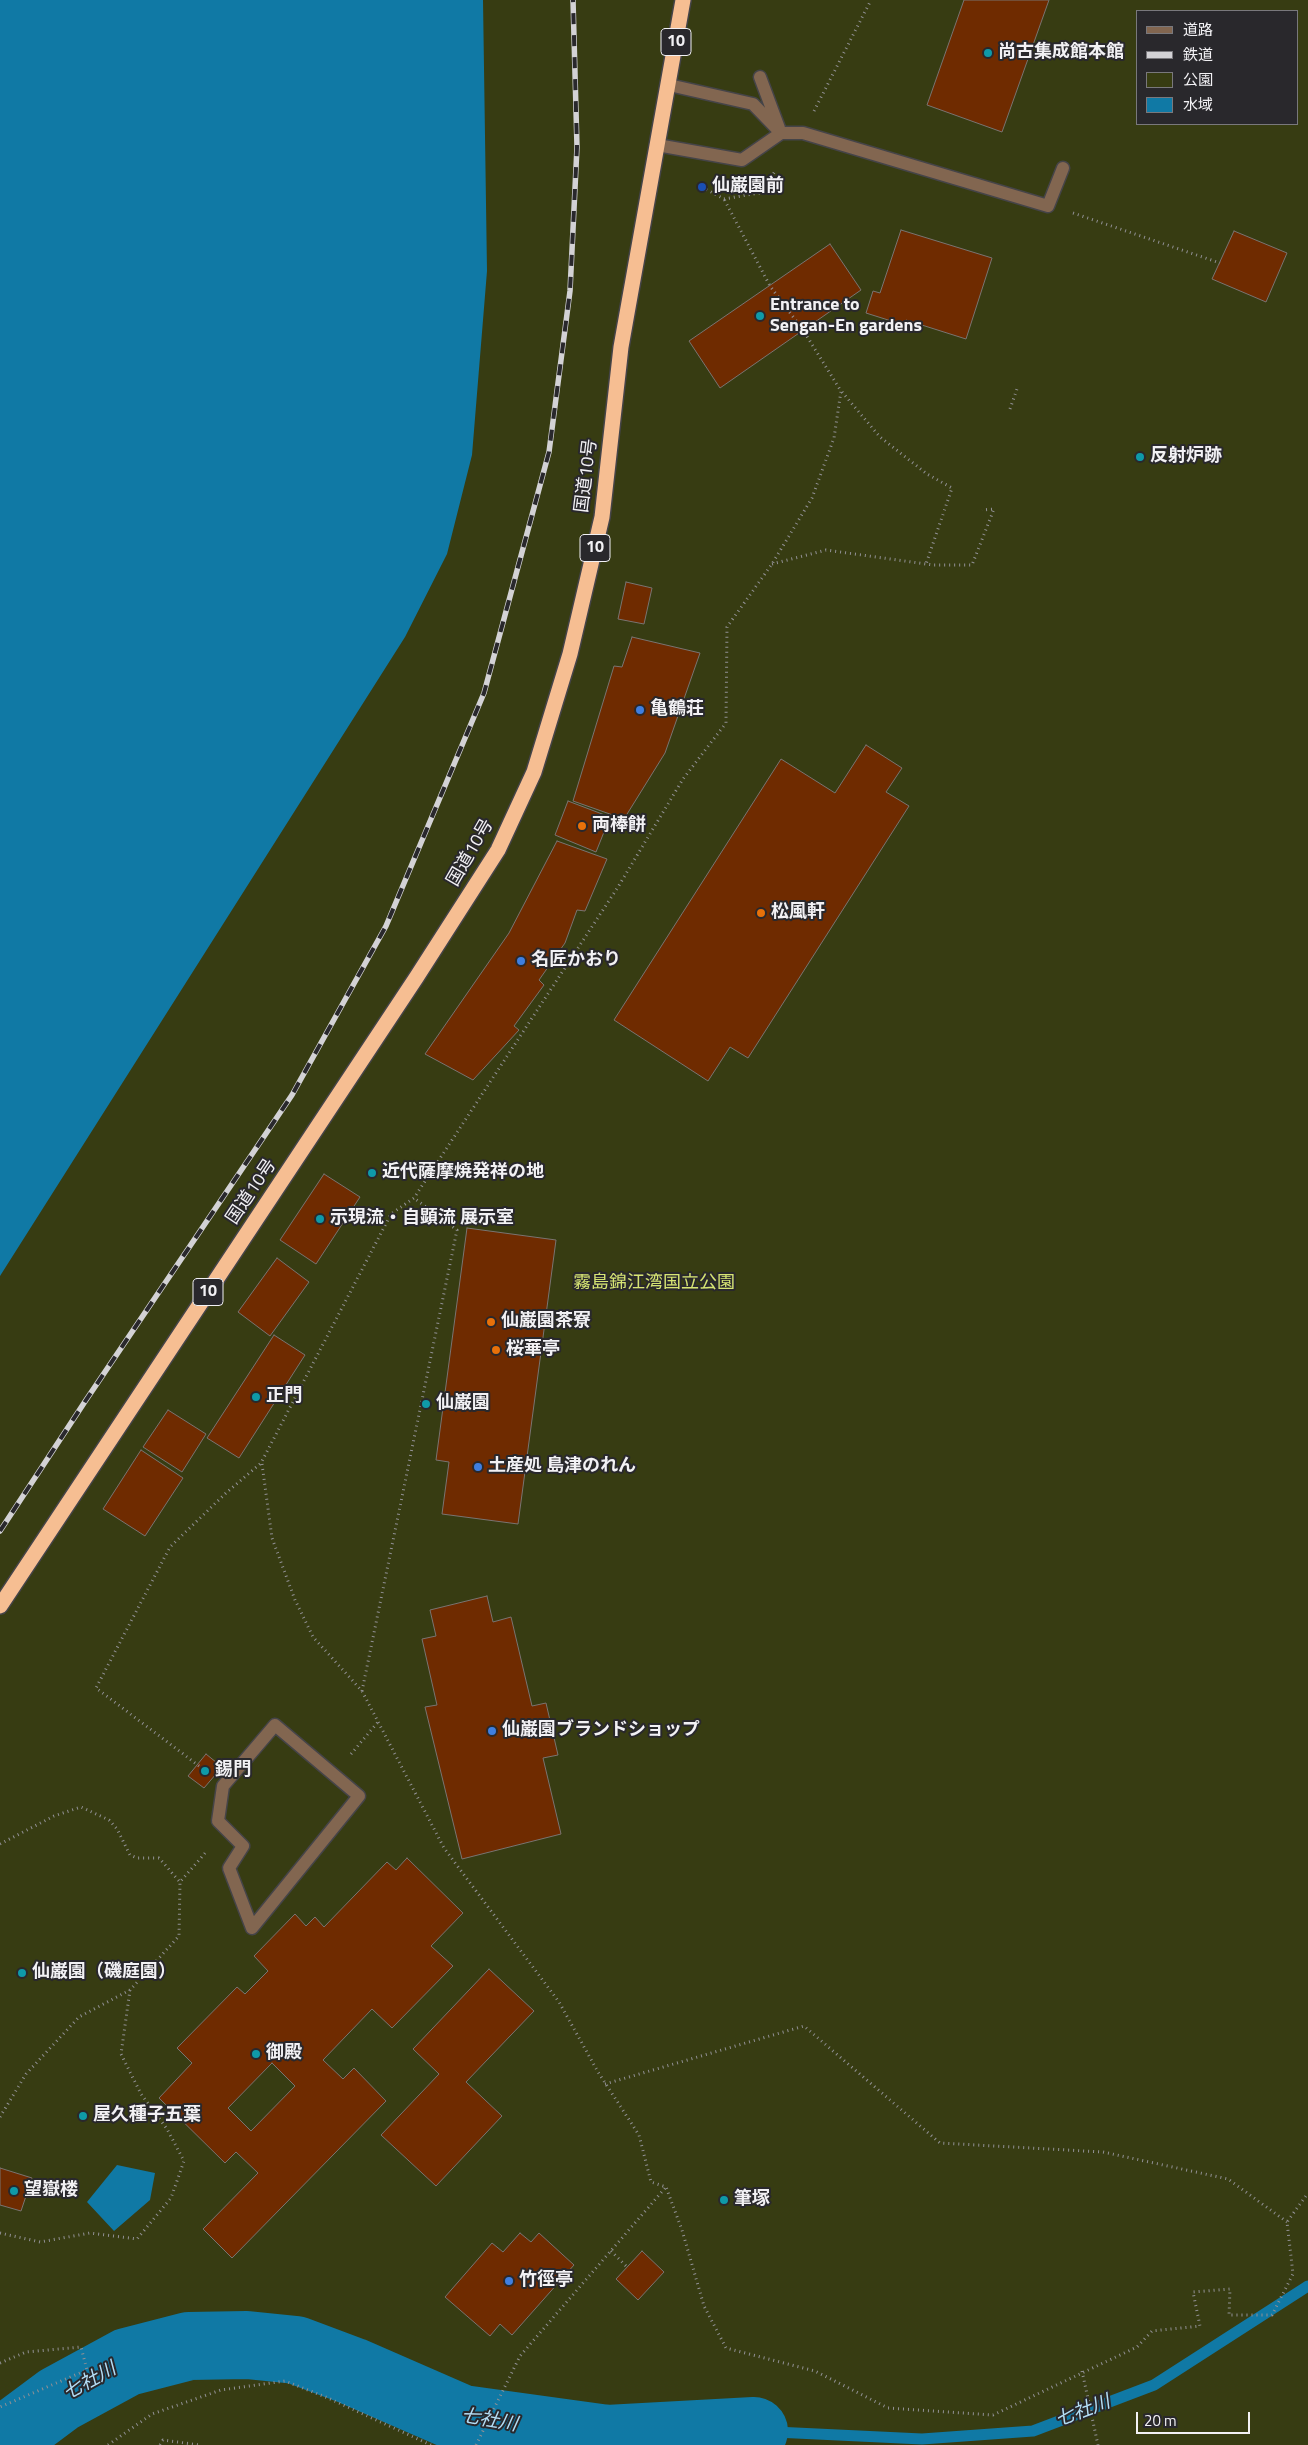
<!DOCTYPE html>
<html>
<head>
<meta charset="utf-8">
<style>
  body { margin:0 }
  #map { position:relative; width:1308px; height:2445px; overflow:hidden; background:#29282c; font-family:"Titillium Web","Noto Sans JP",sans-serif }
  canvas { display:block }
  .legend { position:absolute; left:1136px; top:10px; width:162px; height:115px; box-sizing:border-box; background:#29282c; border:1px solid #79787c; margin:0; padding:6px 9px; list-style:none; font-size:15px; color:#f2f1f4 }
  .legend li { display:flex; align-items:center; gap:10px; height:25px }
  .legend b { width:25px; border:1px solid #79787c }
  .scale { position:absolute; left:1136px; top:2412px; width:114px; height:22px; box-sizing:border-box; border:2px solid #f2f1f4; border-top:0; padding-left:6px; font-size:15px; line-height:18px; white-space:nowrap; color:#f2f1f4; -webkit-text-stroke:4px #29282c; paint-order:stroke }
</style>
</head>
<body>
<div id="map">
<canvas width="1308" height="2445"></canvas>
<ul class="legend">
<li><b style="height:6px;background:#826650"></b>道路</li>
<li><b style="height:6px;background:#d3d2d5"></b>鉄道</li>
<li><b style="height:14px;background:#373c12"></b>公園</li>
<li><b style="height:14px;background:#1079a5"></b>水域</li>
</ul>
<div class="scale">20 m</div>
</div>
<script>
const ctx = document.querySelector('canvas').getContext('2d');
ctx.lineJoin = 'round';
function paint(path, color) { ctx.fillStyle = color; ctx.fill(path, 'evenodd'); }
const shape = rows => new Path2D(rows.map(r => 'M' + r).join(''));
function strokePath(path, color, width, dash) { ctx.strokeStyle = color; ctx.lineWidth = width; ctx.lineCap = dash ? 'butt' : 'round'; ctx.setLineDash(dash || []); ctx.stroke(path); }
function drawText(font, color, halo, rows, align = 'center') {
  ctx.font = font + ' "Titillium Web","Noto Sans JP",sans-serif'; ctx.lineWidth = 4; ctx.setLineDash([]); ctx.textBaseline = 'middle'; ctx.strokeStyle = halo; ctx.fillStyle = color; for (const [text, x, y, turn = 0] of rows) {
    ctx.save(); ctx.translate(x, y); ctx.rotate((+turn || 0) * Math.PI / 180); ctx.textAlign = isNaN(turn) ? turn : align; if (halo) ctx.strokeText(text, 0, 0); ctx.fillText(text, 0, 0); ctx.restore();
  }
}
paint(shape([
  [0,0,1308,0,1308,2445,0,2445],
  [1137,11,1297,11,1297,124,1137,124]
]), '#373c12');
paint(shape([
  [0,0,483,0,487,271,472,455,447,554,405,637,0,1276],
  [117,2165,155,2173,150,2200,114,2231,87,2202]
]), '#1079a5');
strokePath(shape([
  [754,2431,922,2439,1033,2431,1154,2385,1308,2286]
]), '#1079a5', 11);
strokePath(shape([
  [0,2443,59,2399,127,2362,189,2346,247,2345,296,2350,352,2371,462,2419,607,2439,754,2431]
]), '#1079a5', 68);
const building = shape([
  [964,0,1049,0,1002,132,927,105,964,0],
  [901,230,992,258,966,339,906,320,904,325,866,313,873,291,880,293,901,230],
  [1234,231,1287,253,1266,302,1212,279,1234,231],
  [830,244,861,290,720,388,689,341,830,244],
  [626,582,652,588,644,624,618,619,626,582],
  [632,637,700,653,665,753,624,819,573,801,614,666,622,667,632,637],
  [866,745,902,768,886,792,909,806,748,1058,730,1047,708,1081,614,1020,781,759,835,793,866,745],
  [568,801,610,817,596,852,555,835,568,801],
  [557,841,607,859,585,911,577,910,565,943,539,980,544,985,514,1026,519,1030,473,1080,425,1054,509,933,557,841],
  [324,1174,360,1197,316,1264,280,1240,324,1174],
  [467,1228,556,1240,518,1524,442,1514,449,1462,436,1460,467,1228],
  [277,1258,309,1282,270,1336,238,1312,277,1258],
  [274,1335,305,1355,239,1458,207,1438,274,1335],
  [168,1410,206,1434,182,1472,143,1447,168,1410],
  [141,1450,183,1478,145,1536,103,1509,141,1450],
  [487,1596,493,1622,511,1617,532,1706,546,1703,558,1755,543,1758,561,1834,462,1859,425,1707,437,1705,422,1639,436,1636,430,1610,487,1596],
  [206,1754,222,1767,204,1788,188,1776,206,1754],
  [407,1858,463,1913,431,1946,453,1966,392,2028,372,2009,323,2060,343,2079,354,2068,386,2101,232,2258,203,2229,258,2173,236,2152,225,2163,159,2098,192,2063,177,2048,237,1987,245,1994,268,1971,254,1956,295,1914,306,1926,315,1917,324,1927,387,1862,396,1870,407,1858],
  [272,2063,295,2086,251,2131,228,2108,272,2063],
  [489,1969,534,2011,466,2082,502,2116,436,2186,381,2135,439,2074,413,2049,489,1969],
  [0,2168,32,2178,21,2211,0,2205,0,2168],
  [520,2233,531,2242,539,2233,574,2265,512,2335,500,2324,490,2336,445,2297,492,2243,503,2252,520,2233],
  [642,2251,664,2272,638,2300,616,2279,642,2251]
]);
paint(building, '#6f2b00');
strokePath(building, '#797471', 1);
const lane = shape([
  [760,77,779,128],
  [669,85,753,104,781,133],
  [657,145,742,160,781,133,803,133,1048,206,1063,168]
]);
const street = shape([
  [275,1725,359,1796,252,1928,229,1868,243,1846,218,1821,223,1786,275,1725]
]);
const highway = shape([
  [0,1606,416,978,498,850,534,772,570,654,602,517,621,347,683,0]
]);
strokePath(lane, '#454448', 15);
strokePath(street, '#454448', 15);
strokePath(highway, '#454448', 18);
strokePath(shape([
  [814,111,871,0],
  [702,187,724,199,759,193,776,170],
  [1073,213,1220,263],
  [842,392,880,437,927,474,952,488,926,564],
  [1010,409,1017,389],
  [772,564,826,550,933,565,972,565,994,509,982,510],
  [262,1464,272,1538,295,1600,313,1637,362,1691,444,1848,559,2002,598,2072,639,2135,651,2182,666,2187,682,2230,704,2306,726,2348,815,2371,888,2408,993,2415,1137,2347,1152,2331,1200,2326,1193,2292,1230,2289,1229,2315,1272,2315,1293,2274,1287,2222,1308,2193],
  [362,1691,457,1230,414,1198],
  [351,1754,378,1722],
  [203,1769,96,1688,170,1547,226,1493,261,1463,391,1214,414,1198,618,887,683,779,726,723,727,627,772,564,812,498,834,438,841,391,803,330,770,286,724,199],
  [0,1844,54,1816,81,1807,109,1820,117,1829,130,1855,137,1858,159,1858,180,1882,206,1852],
  [605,2084,804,2026,940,2143,1103,2152,1228,2179,1287,2222],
  [0,2117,26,2074,79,2017,130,1990,179,1936,180,1882],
  [0,2233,40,2242,90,2233,137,2239,171,2198,184,2161,167,2129,141,2094,121,2054,130,1990],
  [611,2251,627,2267],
  [0,2363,26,2352,81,2347,87,2370,0,2407],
  [1082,2371,1098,2445],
  [108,2445,152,2414,221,2390,285,2381,328,2398,431,2445],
  [160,2445,163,2440,199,2445],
  [476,2445,520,2356,666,2187]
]), '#929195', 3, [1, 4]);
strokePath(lane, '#826650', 12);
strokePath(street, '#826650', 12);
strokePath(highway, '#f6be92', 15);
const rail = shape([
  [0,1531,86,1400,292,1095,386,926,484,693,549,452,570,291,577,147,573,0]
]);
strokePath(rail, '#d3d2d5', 5.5);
strokePath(rail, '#29282c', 4, [11]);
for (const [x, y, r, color] of [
  [988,53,5,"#0f9aa8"],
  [702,187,5,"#1a4fb4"],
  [760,316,5,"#0f9aa8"],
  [1140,457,5,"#0f9aa8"],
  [640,710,5,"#3f7fe0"],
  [582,826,5,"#e8710a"],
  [761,913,5,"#e8710a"],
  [521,961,5,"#3f7fe0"],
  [372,1173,5,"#0f9aa8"],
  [320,1219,5,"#0f9aa8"],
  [491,1322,5,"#e8710a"],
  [496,1350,5,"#e8710a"],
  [256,1397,5,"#0f9aa8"],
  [426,1404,5,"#0f9aa8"],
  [478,1467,5,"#3f7fe0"],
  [492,1731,5,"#3f7fe0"],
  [205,1771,5,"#0f9aa8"],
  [22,1973,5,"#0f9aa8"],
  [256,2054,5,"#0f9aa8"],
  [83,2116,5,"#0f9aa8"],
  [14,2191,5,"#0f9aa8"],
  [724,2200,5,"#0f9aa8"],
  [509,2281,5,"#3f7fe0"]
]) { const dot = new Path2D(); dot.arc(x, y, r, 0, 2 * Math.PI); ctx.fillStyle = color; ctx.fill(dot); strokePath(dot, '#29282c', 2); }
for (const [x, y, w] of [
  [676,42,30],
  [595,548,30],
  [208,1292,30]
]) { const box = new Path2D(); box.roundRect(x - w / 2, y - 13.5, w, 27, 4); ctx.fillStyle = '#29282c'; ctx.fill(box); strokePath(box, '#f2f1f4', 1); }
drawText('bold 16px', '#f2f1f4', null, [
  ["10",676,42],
  ["10",595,548],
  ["10",208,1292]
]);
drawText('bold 18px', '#f2f1f4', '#29282c', [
  ["尚古集成館本館",998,53],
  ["仙巌園前",712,187],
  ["Entrance to",770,306],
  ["Sengan-En gardens",770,327],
  ["反射炉跡",1150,457],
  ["亀鶴荘",650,710],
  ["両棒餅",592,826],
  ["松風軒",771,913],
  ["名匠かおり",531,961],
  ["近代薩摩焼発祥の地",382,1173],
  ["示現流・自顕流 展示室",330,1219],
  ["仙巌園茶寮",501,1322],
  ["桜華亭",506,1350],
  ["正門",266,1397],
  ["仙巌園",436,1404],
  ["土産処 島津のれん",488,1467],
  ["仙巌園ブランドショップ",502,1731],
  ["錫門",215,1771],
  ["仙巌園（磯庭園）",32,1973],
  ["御殿",266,2054],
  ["屋久種子五葉",93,2116],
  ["望嶽楼",24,2191],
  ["筆塚",734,2200],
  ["竹徑亭",519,2281]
], 'left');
drawText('18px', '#f2f1f4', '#29282c', [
  ["国道10号",587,476,-83],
  ["国道10号",471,853,-60],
  ["国道10号",252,1192,-56]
]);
drawText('18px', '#d6e473', '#29282c', [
  ["霧島錦江湾国立公園",654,1284]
]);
drawText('italic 19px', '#b4def6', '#29282c', [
  ["七社川",90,2382,-29],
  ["七社川",1083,2412,-21],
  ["七社川",489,2421,10]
]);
</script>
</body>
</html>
